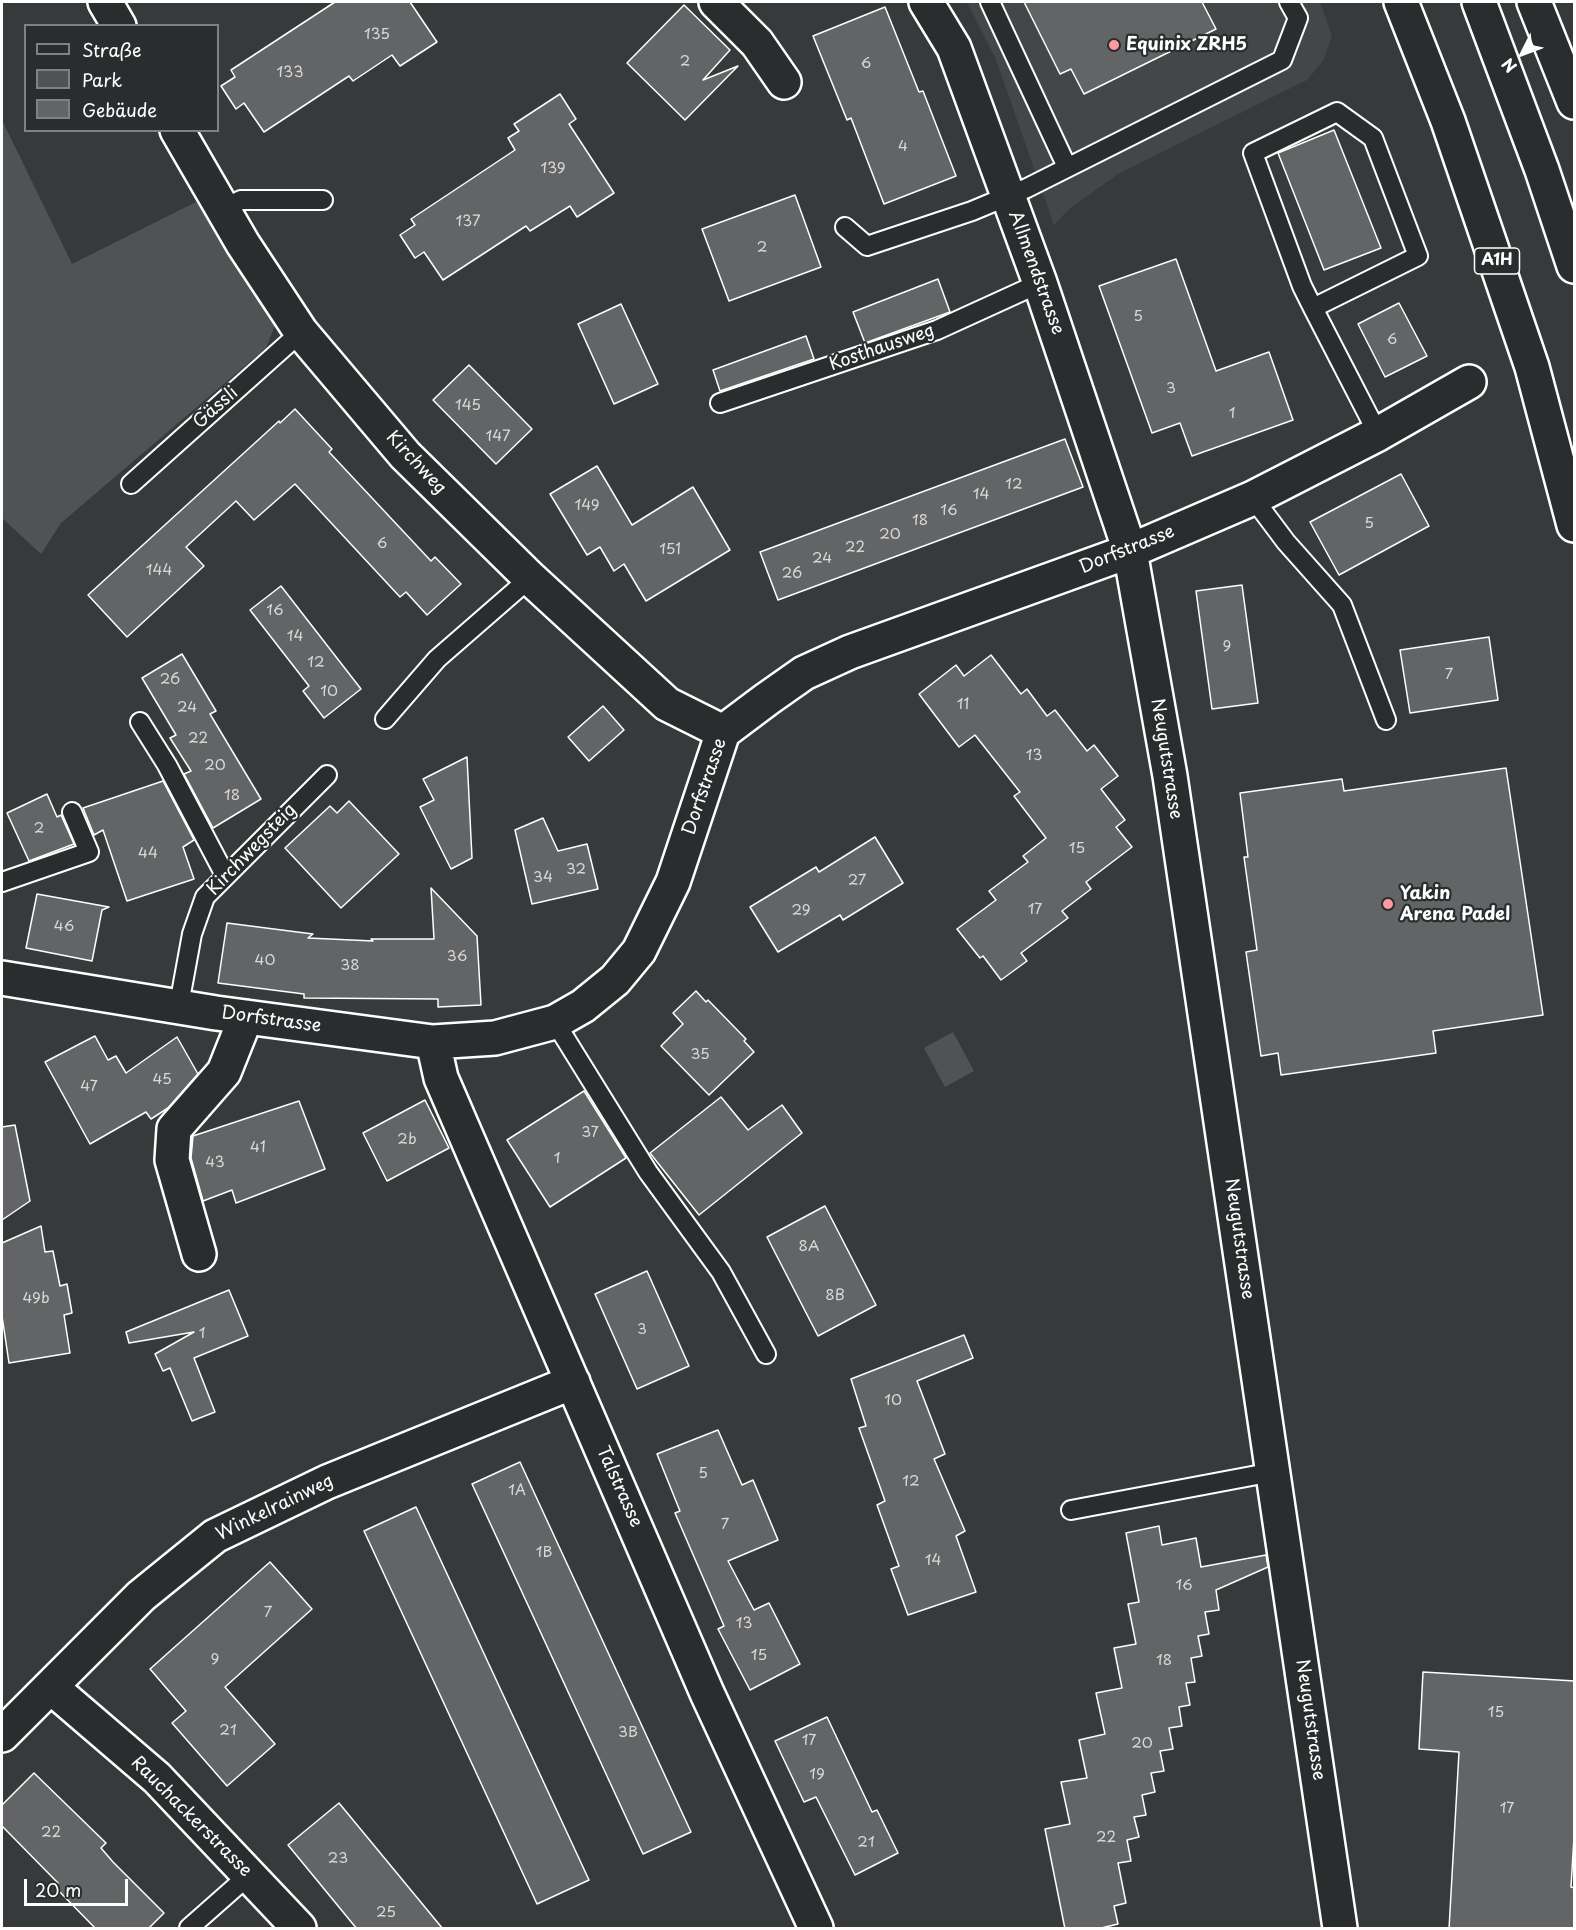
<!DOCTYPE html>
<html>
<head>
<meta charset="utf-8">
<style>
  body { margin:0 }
  #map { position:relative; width:1576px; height:1930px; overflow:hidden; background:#373a3b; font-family:"Playpen Sans",sans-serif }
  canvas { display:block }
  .frame { position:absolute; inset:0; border:3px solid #fff; pointer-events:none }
  .legend { position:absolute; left:24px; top:24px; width:195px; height:108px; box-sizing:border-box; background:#2a2d2e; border:2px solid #7f8182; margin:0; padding:8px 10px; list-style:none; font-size:18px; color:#fff }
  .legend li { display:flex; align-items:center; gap:12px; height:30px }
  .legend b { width:30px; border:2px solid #7f8182 }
  .north { position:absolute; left:1492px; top:24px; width:60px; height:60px; -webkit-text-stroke:4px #2a2d2e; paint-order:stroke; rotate:228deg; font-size:16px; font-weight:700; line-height:24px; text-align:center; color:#fff }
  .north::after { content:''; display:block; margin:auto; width:21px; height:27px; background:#fff; clip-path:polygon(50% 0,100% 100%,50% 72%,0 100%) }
  .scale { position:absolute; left:24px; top:1879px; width:104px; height:27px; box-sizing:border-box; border:3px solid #fff; border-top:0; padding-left:8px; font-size:18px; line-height:21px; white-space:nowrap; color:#fff; -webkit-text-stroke:4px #2a2d2e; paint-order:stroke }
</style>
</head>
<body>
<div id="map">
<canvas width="1576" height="1930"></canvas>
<div class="frame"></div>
<ul class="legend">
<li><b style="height:8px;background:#2a2d2e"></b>Straße</li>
<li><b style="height:16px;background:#505354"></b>Park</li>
<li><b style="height:16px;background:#636465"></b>Gebäude</li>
</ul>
<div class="north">N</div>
<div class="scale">20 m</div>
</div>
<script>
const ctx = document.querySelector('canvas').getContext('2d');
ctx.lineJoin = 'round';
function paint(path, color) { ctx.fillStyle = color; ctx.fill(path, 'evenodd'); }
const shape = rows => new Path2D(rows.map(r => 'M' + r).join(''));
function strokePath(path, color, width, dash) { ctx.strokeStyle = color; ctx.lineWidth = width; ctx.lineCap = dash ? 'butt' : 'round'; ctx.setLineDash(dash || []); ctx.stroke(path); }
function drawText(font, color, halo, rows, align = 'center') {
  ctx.font = font + ' "Playpen Sans",sans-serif'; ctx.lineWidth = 4.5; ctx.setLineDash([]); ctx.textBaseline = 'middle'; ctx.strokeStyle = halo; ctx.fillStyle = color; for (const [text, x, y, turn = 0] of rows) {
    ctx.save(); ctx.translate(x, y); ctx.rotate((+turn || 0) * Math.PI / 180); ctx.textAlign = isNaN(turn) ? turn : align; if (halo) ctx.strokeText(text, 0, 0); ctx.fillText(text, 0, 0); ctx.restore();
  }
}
paint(shape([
  [967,2,1320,2,1332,36,1323,61,1307,80,1118,174,1068,210,1054,225,995,57]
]), '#444748');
paint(shape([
  [2,120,72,264,206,197,277,320,266,348,61,523,41,554,2,518],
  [953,1032,974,1071,945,1087,924,1048]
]), '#505354');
const building = shape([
  [335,2,410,2,437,42,400,66,392,55,353,81,349,76,264,132,244,103,236,109,221,86,235,77,231,70,335,2],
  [1024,2,1202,2,1216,29,1084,94,1071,69,1060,74,1024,2],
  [684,5,730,50,703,80,738,66,685,120,627,63,684,5],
  [885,7,919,92,923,91,956,176,884,204,851,118,847,120,813,36,885,7],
  [560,94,576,119,569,124,614,193,577,217,570,206,530,231,526,226,443,280,424,252,415,258,400,235,415,225,411,219,515,150,508,138,519,131,514,124,560,94],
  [1334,130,1381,248,1324,270,1278,153,1334,130],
  [795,195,821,267,729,301,702,229,795,195],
  [1176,259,1216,371,1269,352,1293,420,1192,456,1180,423,1152,433,1099,286,1176,259],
  [938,279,950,312,865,343,853,312,938,279],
  [1399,303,1427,356,1385,377,1358,324,1399,303],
  [621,304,658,384,614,404,578,324,621,304],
  [806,336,814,359,720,391,713,370,806,336],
  [469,365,532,429,496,464,433,400,469,365],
  [295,409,332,449,329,452,431,561,435,557,461,584,427,615,406,592,400,597,295,484,254,520,236,501,186,547,204,566,127,637,88,595,279,421,280,423,295,409],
  [1065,439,1083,487,778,600,760,552,1065,439],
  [597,466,632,525,693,487,730,550,646,601,624,564,614,571,600,547,587,555,550,494,597,466],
  [1401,474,1429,526,1339,575,1310,522,1401,474],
  [1242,585,1258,703,1212,709,1196,591,1242,585],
  [281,586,361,689,324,718,303,691,309,686,250,610,281,586],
  [1489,637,1498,700,1410,713,1400,650,1489,637],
  [182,654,216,711,210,714,261,799,213,828,184,774,191,771,170,738,176,735,142,678,182,654],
  [991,655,1021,694,1027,689,1047,716,1055,710,1087,751,1094,745,1118,776,1101,789,1125,820,1116,827,1132,847,1086,882,1091,889,1062,911,1068,918,1021,953,1027,961,1001,980,983,956,980,958,957,929,996,900,989,891,1028,862,1023,856,1046,838,1014,796,1020,792,975,735,959,747,919,694,956,665,964,676,991,655],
  [603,706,624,730,589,761,568,737,603,706],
  [467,757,472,858,451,869,420,807,434,800,423,779,467,757],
  [1506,768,1543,1015,1433,1031,1436,1053,1281,1075,1278,1053,1261,1056,1246,952,1257,950,1244,857,1248,857,1240,793,1342,779,1344,791,1506,768],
  [163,781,194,840,183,847,194,879,127,901,103,830,94,835,83,808,163,781],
  [47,794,57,817,61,815,74,844,29,861,7,813,47,794],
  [349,801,399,854,341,908,285,848,330,806,337,813,349,801],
  [543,818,558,851,587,844,598,889,532,904,515,830,543,818],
  [875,837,903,883,843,920,840,915,778,952,750,907,816,867,819,872,875,837],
  [431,888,477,936,481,1005,438,1007,438,999,304,998,304,994,218,983,227,923,313,934,308,938,373,941,371,939,434,939,431,888],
  [37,894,109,907,102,910,92,961,26,948,37,894],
  [696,991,706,1002,708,1000,746,1039,744,1041,754,1052,709,1095,661,1046,683,1024,673,1013,696,991],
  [95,1036,108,1060,116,1056,126,1073,177,1037,198,1074,168,1108,151,1119,146,1112,90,1144,45,1062,95,1036],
  [584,1091,626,1158,550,1207,507,1140,584,1091],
  [721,1097,748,1130,782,1105,802,1133,699,1215,650,1153,721,1097],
  [425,1100,449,1148,387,1181,363,1133,425,1100],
  [299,1101,325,1169,236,1203,232,1190,203,1201,191,1158,193,1136,299,1101],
  [15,1125,30,1201,2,1220,2,1127,15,1125],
  [825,1206,876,1305,818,1336,767,1237,825,1206],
  [41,1226,45,1252,53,1251,60,1286,67,1284,72,1313,64,1315,70,1353,9,1363,2,1316,2,1243,41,1226],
  [647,1271,689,1366,637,1389,595,1294,647,1271],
  [229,1290,248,1336,194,1358,215,1412,192,1421,170,1368,163,1371,155,1354,194,1332,129,1343,126,1332,229,1290],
  [964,1335,973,1358,917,1381,945,1454,934,1459,965,1531,956,1536,976,1592,908,1615,891,1569,899,1566,877,1505,885,1501,859,1428,866,1426,851,1379,964,1335],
  [718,1430,742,1485,753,1480,778,1540,728,1561,754,1610,769,1603,800,1664,750,1690,718,1629,724,1626,675,1513,680,1511,657,1454,718,1430],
  [520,1462,691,1832,643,1854,472,1484,520,1462],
  [416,1507,589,1880,537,1904,364,1531,416,1507],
  [1159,1526,1162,1545,1196,1538,1201,1567,1266,1555,1268,1567,1216,1590,1219,1610,1205,1612,1209,1634,1198,1636,1202,1656,1191,1658,1195,1682,1186,1683,1190,1705,1179,1707,1182,1726,1169,1728,1173,1749,1160,1751,1164,1771,1151,1773,1155,1792,1142,1795,1146,1815,1134,1817,1139,1837,1127,1840,1131,1861,1118,1863,1126,1903,1114,1906,1118,1924,1097,1929,1065,1929,1045,1829,1070,1824,1061,1782,1087,1778,1079,1740,1105,1734,1096,1693,1122,1688,1114,1648,1136,1644,1128,1604,1139,1602,1126,1533,1159,1526],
  [270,1562,312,1609,225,1687,275,1744,227,1786,172,1723,186,1711,150,1669,270,1562],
  [1423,1672,1575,1681,1575,1820,1571,1887,1575,1888,1575,1929,1449,1929,1459,1752,1419,1749,1423,1672],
  [827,1717,872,1812,877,1810,898,1853,855,1875,816,1797,804,1802,775,1741,827,1717],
  [34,1773,106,1843,101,1848,113,1862,164,1913,148,1929,96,1929,54,1886,58,1883,2,1826,2,1805,34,1773],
  [339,1803,443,1929,357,1929,288,1845,339,1803]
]);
paint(building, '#636465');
strokePath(building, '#fff', 1.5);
const service = shape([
  [990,2,1067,167],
  [222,210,241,200,323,200],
  [845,227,867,246,972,211,1027,188,1282,60,1298,18,1289,2],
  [1313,308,1418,256,1373,138,1337,112,1253,153,1302,286,1313,308,1378,434],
  [720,403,937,330,1040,283],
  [131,484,301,332],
  [1253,498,1286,542,1342,605,1386,720],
  [385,719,437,659,530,578],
  [140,722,167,765,225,875],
  [2,882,89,852,72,812],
  [179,1005,192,934,205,897,327,775],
  [555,1022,648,1172,721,1272,766,1354],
  [1071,1510,1273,1472],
  [189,1928,249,1875]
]);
const minor = shape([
  [105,2,119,26],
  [716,2,757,43,784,82],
  [926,2,954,48,1040,283,1130,551,1170,776,1340,1928],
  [177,130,243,244,301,332,405,455,530,578,667,704,723,732],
  [2,978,216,1013,433,1042,495,1038,555,1022,583,1006,615,980,639,951,673,882,723,732,767,699,804,673,850,652,1130,551,1253,498,1378,434,1469,382],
  [433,1042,441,1078,707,1693,816,1928],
  [199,1254,172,1160,174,1129,224,1072,246,1017],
  [51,1687,157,1778,299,1928],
  [2,1735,141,1596,215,1536,327,1482,573,1382]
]);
const motorway = shape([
  [1401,2,1448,121,1532,367,1574,525],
  [1479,2,1542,170,1574,266],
  [1534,2,1574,102]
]);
strokePath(service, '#fff', 22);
strokePath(minor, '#fff', 38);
strokePath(motorway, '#fff', 38);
strokePath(service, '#2a2d2e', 18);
strokePath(minor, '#2a2d2e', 33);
strokePath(motorway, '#2a2d2e', 33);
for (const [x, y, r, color] of [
  [1114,45,6,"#ff9aa2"],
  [1388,904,6,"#ff9aa2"]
]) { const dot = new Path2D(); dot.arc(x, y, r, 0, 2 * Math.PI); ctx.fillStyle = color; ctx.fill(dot); strokePath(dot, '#2a2d2e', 2); }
drawText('15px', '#d8d8d8', null, [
  ["135",377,35],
  ["2",685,62],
  ["6",866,64],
  ["133",290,73],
  ["4",903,147],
  ["139",553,169],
  ["137",468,222],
  ["2",762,248],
  ["5",1138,317],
  ["6",1392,340],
  ["3",1171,389],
  ["145",468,406],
  ["1",1232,414],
  ["147",498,437],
  ["12",1014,485],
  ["14",981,495],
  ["149",587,506],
  ["16",949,511],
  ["18",920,521],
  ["5",1369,524],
  ["20",890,535],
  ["6",382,544],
  ["22",855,548],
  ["151",670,550],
  ["24",822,559],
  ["144",159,571],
  ["26",792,574],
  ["16",275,611],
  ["14",295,637],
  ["9",1227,647],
  ["12",316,663],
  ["7",1449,675],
  ["26",170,680],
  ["10",329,692],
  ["11",963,705],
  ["24",187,708],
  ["22",198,739],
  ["13",1034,756],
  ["20",215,766],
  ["18",232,796],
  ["2",39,829],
  ["15",1077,849],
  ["44",148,854],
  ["32",576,870],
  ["34",543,878],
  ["27",857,881],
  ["17",1035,910],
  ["29",801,911],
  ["46",64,927],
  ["36",457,957],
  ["40",265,961],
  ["38",350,966],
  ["35",700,1055],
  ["45",162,1080],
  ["47",89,1087],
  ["37",590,1133],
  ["2b",407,1140],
  ["41",258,1148],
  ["1",557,1159],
  ["43",215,1163],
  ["8A",809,1247],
  ["8B",835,1296],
  ["49b",36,1299],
  ["3",642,1330],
  ["1",202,1334],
  ["10",893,1401],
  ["5",703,1474],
  ["12",911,1482],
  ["1A",517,1491],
  ["7",725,1525],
  ["1B",544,1553],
  ["14",933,1561],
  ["16",1184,1586],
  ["7",268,1613],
  ["13",744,1624],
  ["15",759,1656],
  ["9",215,1660],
  ["18",1164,1661],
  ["15",1496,1713],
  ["21",228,1731],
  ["3B",628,1733],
  ["17",809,1741],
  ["20",1142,1744],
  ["19",817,1775],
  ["17",1507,1809],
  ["22",51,1833],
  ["22",1106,1838],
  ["21",866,1843],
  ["23",338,1859],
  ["25",386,1913]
]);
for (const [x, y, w] of [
  [1497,261,45]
]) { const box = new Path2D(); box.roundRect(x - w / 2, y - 13, w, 26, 4.5); ctx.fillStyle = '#2a2d2e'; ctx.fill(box); strokePath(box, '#fff', 1.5); }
drawText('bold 16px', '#fff', null, [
  ["A1H",1497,261]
]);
drawText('bold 18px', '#fff', '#2a2d2e', [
  ["Equinix ZRH5",1126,45],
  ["Yakin",1400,894],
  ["Arena Padel",1400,915]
], 'left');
drawText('18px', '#fff', '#2a2d2e', [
  ["Allmendstrasse",1036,273,70],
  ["Kosthausweg",882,348,-19],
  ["Gässli",216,408,-42],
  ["Kirchweg",416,463,47],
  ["Dorfstrasse",1127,550,-22],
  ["Neugutstrasse",1166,759,81],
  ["Dorfstrasse",705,787,-71],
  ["Kirchwegsteig",252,850,-46],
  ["Dorfstrasse",271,1020,8],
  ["Neugutstrasse",1239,1239,82],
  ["Talstrasse",619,1487,66],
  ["Winkelrainweg",275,1508,-26],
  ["Neugutstrasse",1310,1720,82],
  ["Rauchackerstrasse",191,1817,45]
]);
</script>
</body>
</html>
